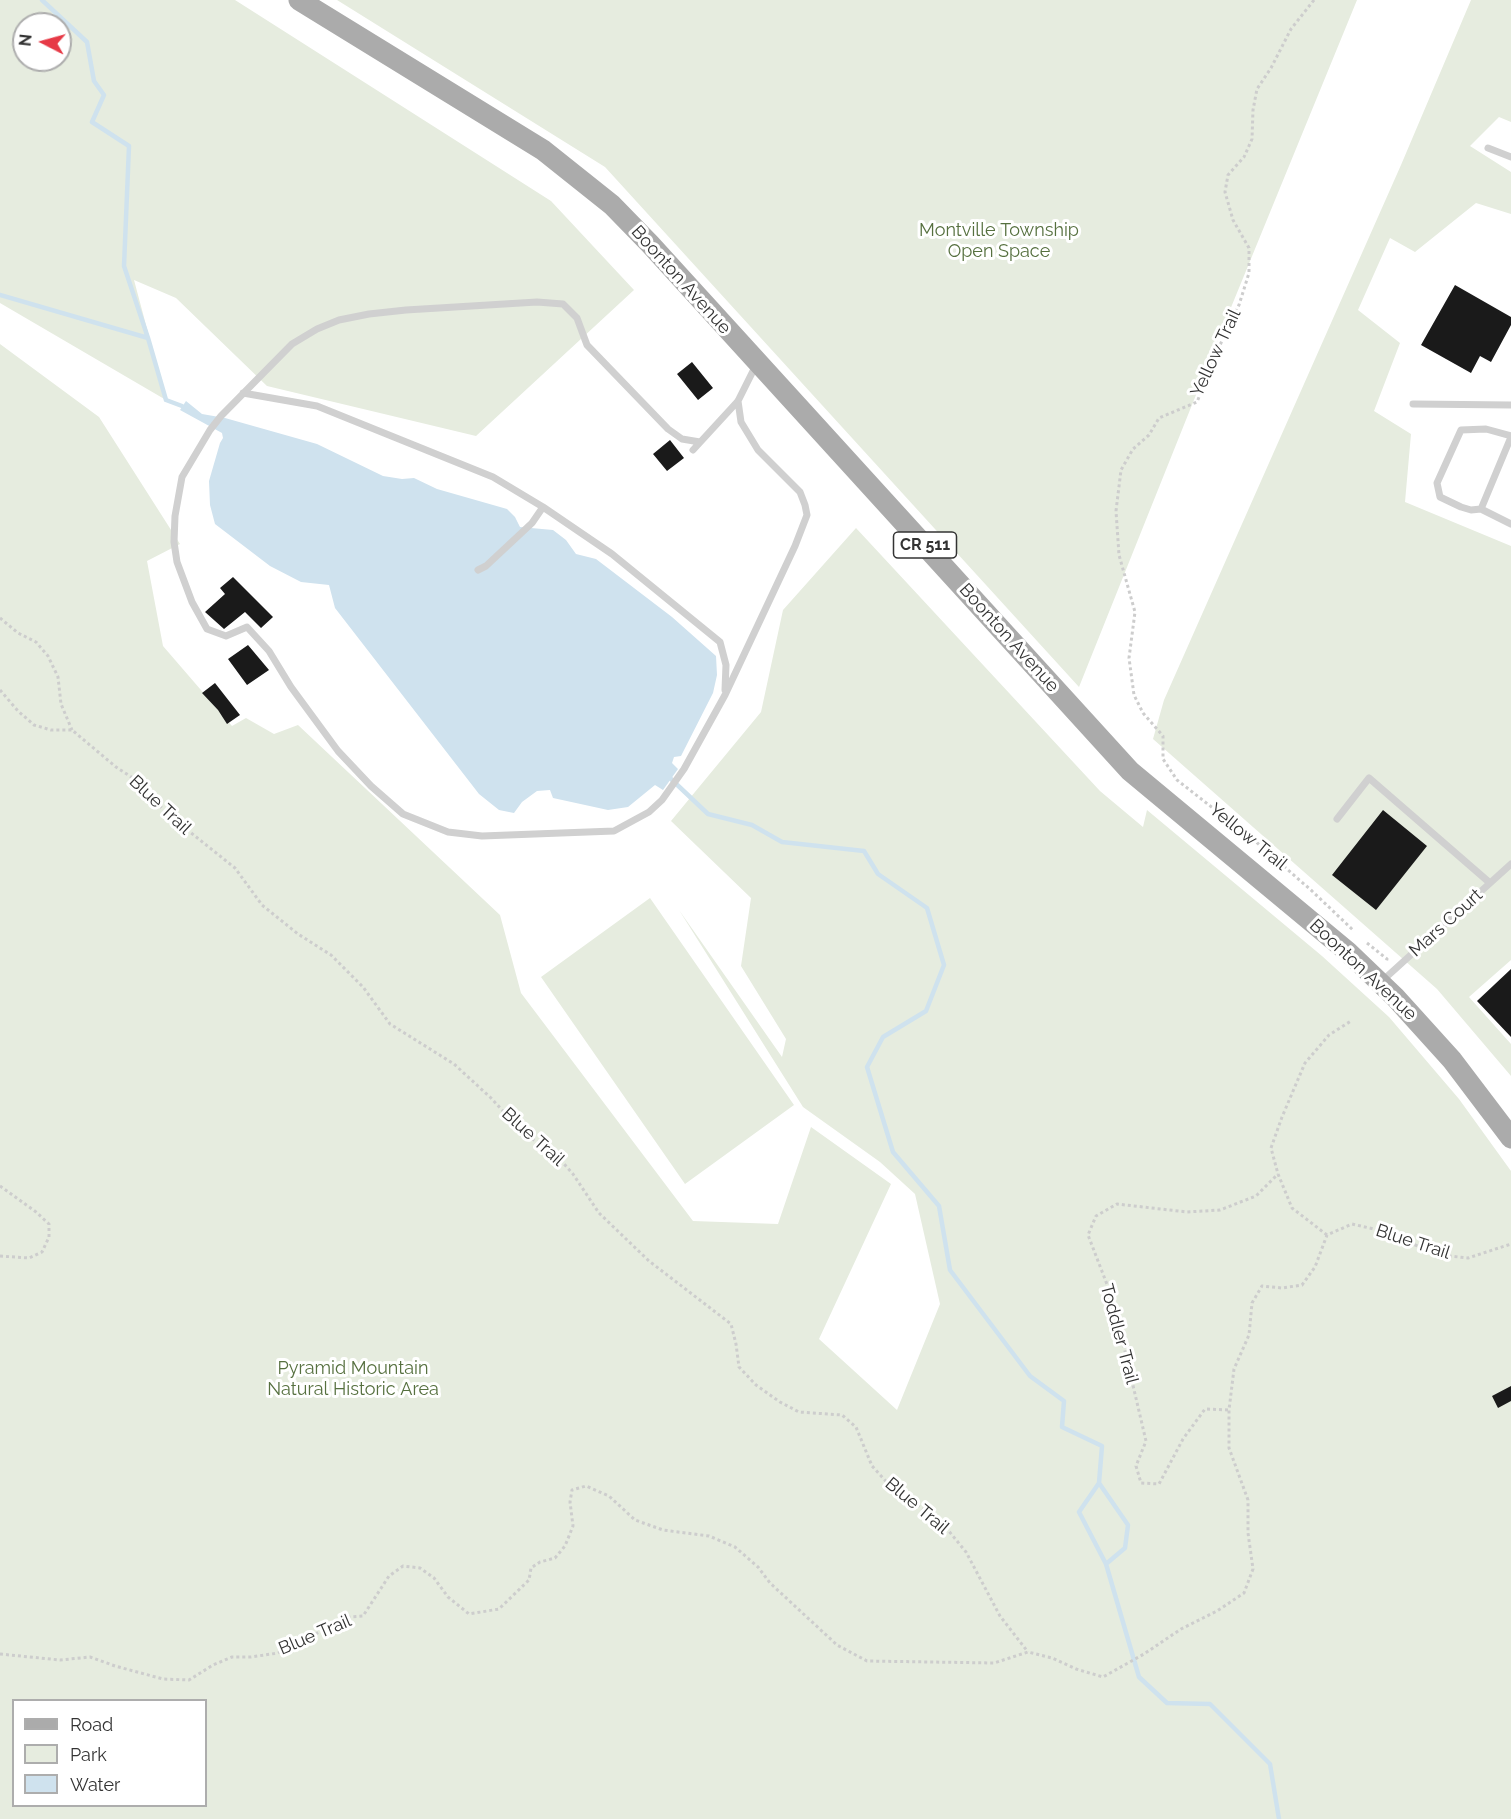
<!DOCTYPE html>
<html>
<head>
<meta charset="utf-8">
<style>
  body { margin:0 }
  #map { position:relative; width:1511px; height:1819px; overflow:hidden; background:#fff; font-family:Raleway,sans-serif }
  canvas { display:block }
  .legend { position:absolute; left:12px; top:1699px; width:195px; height:108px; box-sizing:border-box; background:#fff; border:2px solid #adadad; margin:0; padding:8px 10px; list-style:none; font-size:18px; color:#333 }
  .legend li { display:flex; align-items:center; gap:12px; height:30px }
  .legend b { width:30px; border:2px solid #adadad }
  .north { position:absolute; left:12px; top:12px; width:60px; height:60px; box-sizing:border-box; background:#fff; border:2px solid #adadad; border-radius:50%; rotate:276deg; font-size:16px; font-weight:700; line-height:24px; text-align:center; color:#333 }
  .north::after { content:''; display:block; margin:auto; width:21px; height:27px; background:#e63946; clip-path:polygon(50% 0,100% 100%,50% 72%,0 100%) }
</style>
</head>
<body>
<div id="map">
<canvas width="1511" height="1819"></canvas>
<ul class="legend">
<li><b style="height:8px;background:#ababab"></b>Road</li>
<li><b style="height:16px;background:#e6ecdf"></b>Park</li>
<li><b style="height:16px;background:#cfe2ee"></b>Water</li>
</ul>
<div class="north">N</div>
</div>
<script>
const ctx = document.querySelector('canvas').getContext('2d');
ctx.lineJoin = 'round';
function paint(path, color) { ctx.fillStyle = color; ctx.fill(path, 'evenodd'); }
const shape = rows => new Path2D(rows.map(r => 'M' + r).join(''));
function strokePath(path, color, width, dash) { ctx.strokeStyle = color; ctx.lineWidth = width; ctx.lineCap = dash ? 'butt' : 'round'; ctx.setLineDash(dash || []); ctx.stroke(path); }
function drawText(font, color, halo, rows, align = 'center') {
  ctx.font = font + ' Raleway,sans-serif'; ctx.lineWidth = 6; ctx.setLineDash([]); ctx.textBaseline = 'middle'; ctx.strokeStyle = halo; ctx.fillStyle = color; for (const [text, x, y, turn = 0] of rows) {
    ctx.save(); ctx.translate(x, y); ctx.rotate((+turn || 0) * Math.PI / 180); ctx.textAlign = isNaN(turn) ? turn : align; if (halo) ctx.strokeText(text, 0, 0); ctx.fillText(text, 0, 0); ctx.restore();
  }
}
paint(shape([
  [0,0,235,0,551,201,634,290,476,436,267,386,176,298,134,280,166,400,0,303],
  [24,24,60,24,60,60,24,60],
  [337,0,1357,0,1232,305,1079,687,605,167],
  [1471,0,1511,0,1511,122,1499,117,1470,146,1511,172,1511,214,1476,203,1415,252,1390,238,1358,310,1400,343,1374,411,1411,434,1405,502,1511,546,1511,960,1469,997,1511,1044,1511,1076,1437,989,1153,739,1164,700,1401,165],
  [0,344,99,417,180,544,147,561,163,646,232,726,246,718,274,734,298,725,500,915,521,993,693,1221,778,1224,811,1127,891,1184,819,1339,897,1410,940,1304,915,1194,880,1162,803,1107,679,910,782,1057,786,1039,741,966,751,898,671,821,761,712,783,610,856,528,1100,791,1143,827,1147,810,1322,956,1389,1017,1459,1099,1511,1171,1511,1819,0,1819],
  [14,1700,206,1700,206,1806,14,1806],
  [650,898,794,1105,685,1184,541,977]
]), '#e6ecdf');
paint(shape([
  [186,401,202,414,225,418,317,444,383,476,402,479,414,478,437,489,507,509,515,517,520,527,553,530,566,540,576,554,596,559,672,617,716,656,717,675,713,693,681,756,674,757,672,763,678,769,663,790,655,785,628,807,608,810,553,798,550,790,537,791,522,802,514,813,499,810,479,794,335,608,329,585,301,582,270,566,215,524,210,505,209,481,220,443,223,438,222,433,180,410]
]), '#cfe2ee');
strokePath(shape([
  [42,0,87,42,94,81,104,95,92,122,129,146,124,266,148,338],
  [0,295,148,338,166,400,182,406],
  [671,779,708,814,752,825,782,842,864,851,878,874,927,908,944,965,926,1011,883,1037,867,1067,893,1152,939,1206,950,1270,1030,1376,1064,1401,1062,1427,1102,1446,1099,1483,1128,1525,1125,1548,1106,1564,1139,1677,1167,1703,1210,1704,1270,1764,1279,1819],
  [1099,1483,1079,1512,1106,1564]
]), '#cfe2ee', 4.5);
paint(shape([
  [1455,285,1511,317,1511,325,1491,362,1480,356,1471,373,1421,345],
  [692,362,713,388,698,400,677,374],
  [670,440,684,458,667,471,653,454],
  [233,577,273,617,261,628,245,612,224,629,205,612,225,594,220,588],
  [248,645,269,670,247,685,228,659],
  [215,683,240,715,227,724,218,710,202,693],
  [1383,810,1427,846,1376,910,1332,875],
  [1511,969,1511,1037,1477,1001],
  [1511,1386,1511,1401,1498,1408,1492,1396]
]), '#1a1a1a');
strokePath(shape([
  [1314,0,1291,29,1271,68,1257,89,1253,110,1252,139,1244,157,1228,175,1225,192,1233,220,1249,248,1249,273,1239,305,1223,338,1197,402,1159,418,1149,435,1133,449,1121,470,1116,511,1119,555,1135,612,1129,658,1134,695,1143,713,1163,736,1163,759,1177,780,1255,841,1312,891,1354,931],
  [0,618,18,633,36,642,48,656,58,677,61,704,72,730],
  [0,690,18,711,34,725,51,730,72,730,116,767,142,784,165,812,235,868,262,905,298,934,331,955,363,987,390,1024,454,1064,491,1098,525,1135,551,1149,573,1174,599,1213,649,1261,731,1324,736,1344,739,1367,756,1385,780,1402,799,1412,842,1415,856,1427,872,1466,893,1489,929,1513,948,1530,966,1552,1000,1616,1028,1652],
  [1367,943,1387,959,1386,963],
  [0,1186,36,1212,49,1224,49,1237,42,1252,29,1258,0,1256],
  [1327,1235,1292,1208,1278,1174,1271,1148,1282,1117,1305,1063,1329,1035,1351,1021],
  [1228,1410,1205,1409,1183,1439,1159,1484,1141,1483,1136,1466,1146,1441,1113,1300,1088,1235,1096,1216,1117,1204,1187,1212,1220,1210,1256,1196,1278,1174],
  [0,1654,60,1660,90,1657,115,1666,163,1679,189,1680,213,1665,232,1657,251,1657,278,1653,349,1617,363,1616,389,1576,403,1566,420,1568,434,1578,448,1597,469,1614,499,1609,529,1580,531,1568,540,1562,555,1558,565,1546,573,1526,570,1502,572,1490,586,1486,609,1496,635,1520,663,1530,709,1536,735,1547,758,1567,770,1583,837,1645,867,1661,994,1663,1028,1652,1052,1658,1076,1669,1103,1677,1144,1654,1181,1629,1217,1611,1244,1593,1253,1569,1248,1533,1248,1500,1229,1448,1229,1410,1234,1369,1249,1335,1252,1303,1262,1286,1282,1288,1302,1285,1315,1267,1327,1235,1352,1224,1378,1230,1440,1255,1468,1258,1511,1244]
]), '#cdcdcd', 3, [3, 3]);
strokePath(shape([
  [1488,148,1511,157],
  [243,393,317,406,493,477,543,507,612,554,720,642,726,665,725,690],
  [1413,404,1511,405],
  [1511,437,1481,509,1511,524],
  [700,442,682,439,668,429,587,345,577,318,563,304,537,302,406,310,369,314,339,320,317,329,292,344,221,416,210,430,182,477,175,516,174,542,177,562,192,602,207,629,226,636,247,627,269,651,291,687,338,751,371,786,403,814,448,832,482,836,614,831,649,812,662,800,684,769,725,695,795,546,807,515,805,505,800,492,758,450,741,422,738,401],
  [693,450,738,401,756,365],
  [1481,509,1471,510,1461,507,1440,497,1437,483,1461,430,1486,429,1511,436],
  [478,570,486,566,532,523,543,507],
  [1337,819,1369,778,1490,883],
  [1382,981,1511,864]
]), '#d0d0d0', 7);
strokePath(shape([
  [299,0,543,150,612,205,650,244,1130,771,1348,952,1395,997,1452,1060,1511,1138]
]), '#ababab', 21);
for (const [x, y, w] of [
  [925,545,63]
]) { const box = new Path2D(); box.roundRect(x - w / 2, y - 13, w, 26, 4.5); ctx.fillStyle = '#fff'; ctx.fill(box); strokePath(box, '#333', 1.5); }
drawText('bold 16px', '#333', null, [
  ["CR 511",925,545]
]);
drawText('18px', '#56703f', '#fff', [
  ["Montville Township",999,231],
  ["Open Space",999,252],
  ["Pyramid Mountain",353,1369],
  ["Natural Historic Area",353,1390]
]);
drawText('18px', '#333', '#fff', [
  ["Boonton Avenue",681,280,48],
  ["Yellow Trail",1216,353,-65],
  ["Boonton Avenue",1009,638,48],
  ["Blue Trail",160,805,43],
  ["Yellow Trail",1248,837,39],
  ["Mars Court",1446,923,-42],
  ["Boonton Avenue",1363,970,43],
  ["Blue Trail",533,1137,42],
  ["Blue Trail",1413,1242,18],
  ["Toddler Trail",1119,1334,75],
  ["Blue Trail",917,1506,40],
  ["Blue Trail",315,1635,-23]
]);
</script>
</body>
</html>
